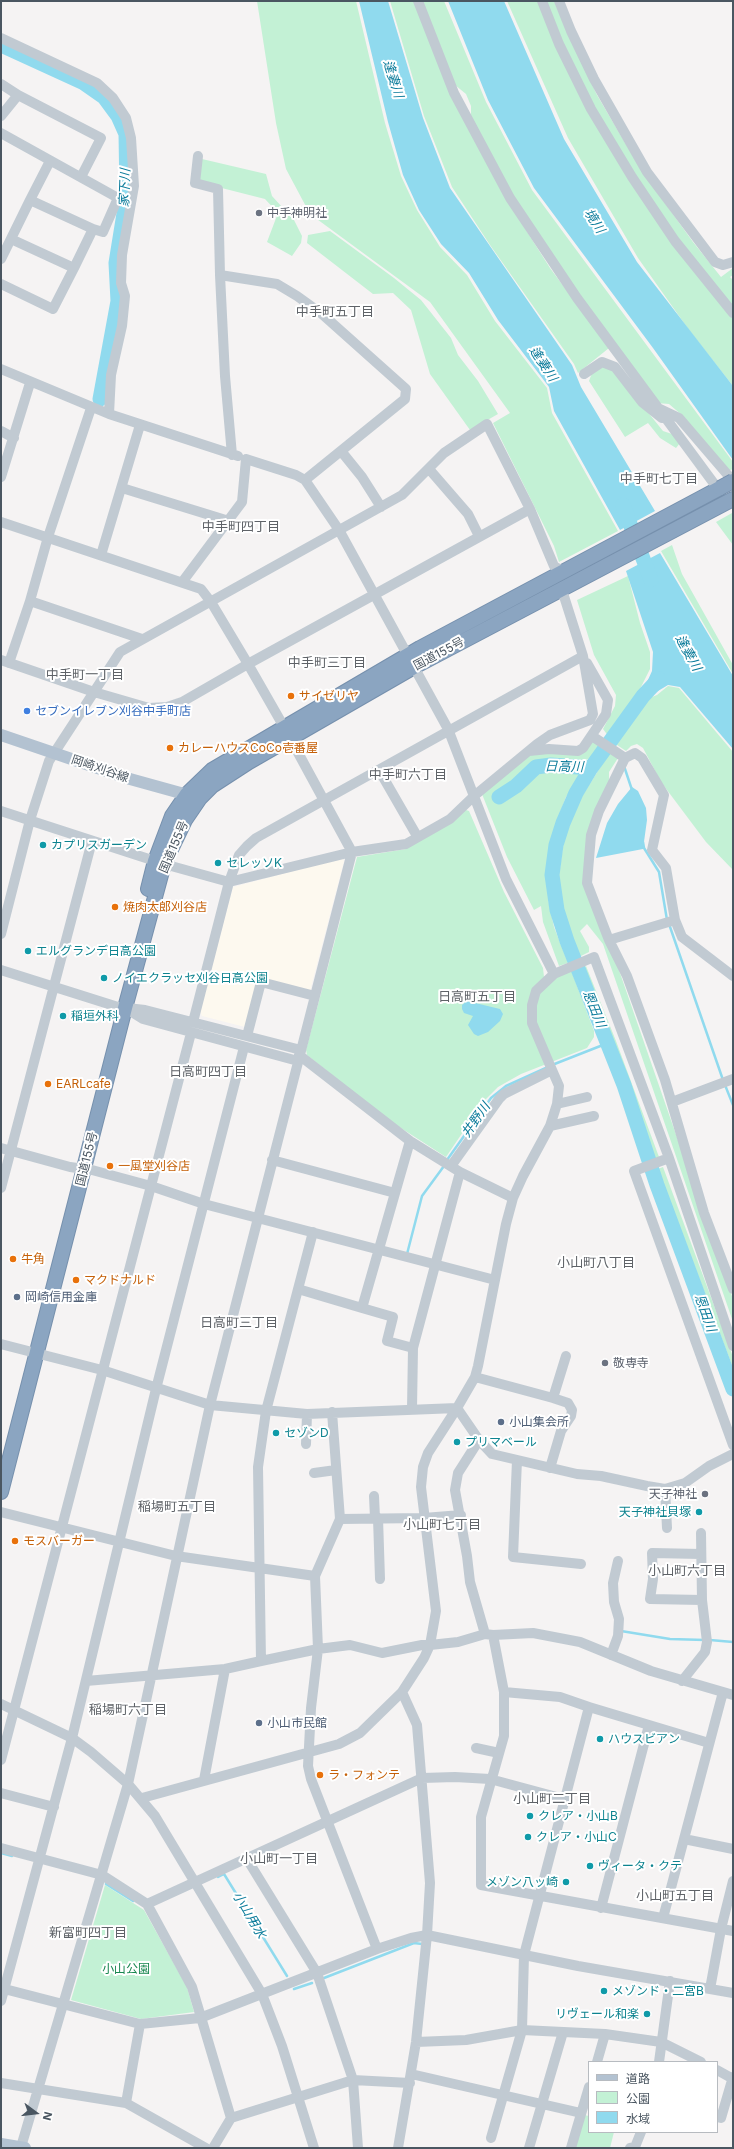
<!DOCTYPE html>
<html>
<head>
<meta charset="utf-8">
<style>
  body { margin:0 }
  #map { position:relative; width:734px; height:2149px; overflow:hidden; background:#f5f3f3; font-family:Inter,"Noto Sans JP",sans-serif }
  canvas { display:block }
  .frame { position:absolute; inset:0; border:2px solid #4a5661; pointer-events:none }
  .legend { position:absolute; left:588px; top:2061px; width:130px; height:72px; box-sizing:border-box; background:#fff; border:1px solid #b7bbc0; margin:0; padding:5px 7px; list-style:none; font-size:12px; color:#4a5661 }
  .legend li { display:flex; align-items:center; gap:8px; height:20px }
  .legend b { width:20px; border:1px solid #b7bbc0 }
  .north { position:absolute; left:16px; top:2093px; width:40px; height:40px; -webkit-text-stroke:3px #fff; paint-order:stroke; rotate:105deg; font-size:11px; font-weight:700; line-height:16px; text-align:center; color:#4a5661 }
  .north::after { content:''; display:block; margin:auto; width:14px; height:18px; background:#4a5661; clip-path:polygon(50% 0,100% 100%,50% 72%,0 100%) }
</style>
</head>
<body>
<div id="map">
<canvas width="734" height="2149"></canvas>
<div class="frame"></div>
<ul class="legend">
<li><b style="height:5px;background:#b3c2d1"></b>道路</li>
<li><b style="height:11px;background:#c3f1d5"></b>公園</li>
<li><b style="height:11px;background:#90daee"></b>水域</li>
</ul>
<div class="north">N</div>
</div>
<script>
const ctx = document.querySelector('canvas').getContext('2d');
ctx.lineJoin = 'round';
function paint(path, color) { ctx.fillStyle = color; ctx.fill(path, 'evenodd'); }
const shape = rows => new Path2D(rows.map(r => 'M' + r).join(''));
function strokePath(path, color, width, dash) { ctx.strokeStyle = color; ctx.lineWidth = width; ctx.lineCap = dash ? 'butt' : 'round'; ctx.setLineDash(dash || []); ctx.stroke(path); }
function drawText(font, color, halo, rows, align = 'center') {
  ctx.font = font + ' Inter,"Noto Sans JP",sans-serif'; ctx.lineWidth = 4; ctx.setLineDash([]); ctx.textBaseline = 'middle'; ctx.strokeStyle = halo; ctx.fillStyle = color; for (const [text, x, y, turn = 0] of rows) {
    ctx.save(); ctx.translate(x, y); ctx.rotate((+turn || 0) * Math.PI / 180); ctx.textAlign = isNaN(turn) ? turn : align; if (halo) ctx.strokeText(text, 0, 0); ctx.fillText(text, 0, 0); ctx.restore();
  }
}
paint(shape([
  [342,858,344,861,310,991,259,977,245,1027,202,1016,200,1012,233,887]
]), '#fdf9ef');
paint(shape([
  [257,1,356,1,385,123,401,176,417,210,440,247,467,275,495,321,547,388,552,413,618,531,559,562,554,546,493,423,510,413,430,302,310,214,286,169,276,123],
  [390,1,414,1,507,200,550,268,609,348,578,373,574,364,490,245,452,187,424,116],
  [422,1,444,1,486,102,532,190,733,462,733,469,728,471,683,416,669,404,657,403,578,292,512,195,471,116,471,106,466,94,455,85],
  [507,1,539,1,589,111,733,318,733,386,689,330,638,258,568,138],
  [544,1,554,1,569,37,597,95,641,170,693,242,721,277,733,268,733,275,730,277,733,280,733,310,676,239,593,108],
  [202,159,266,174,272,196,294,220,302,236,301,243,292,256,267,242,278,213,265,199,198,182],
  [330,231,394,278,421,300,451,338,458,355,478,381,498,414,470,430,430,374,411,310,393,293,373,294,307,243,308,235],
  [604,366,614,370,663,431,672,434,680,443,676,448,660,438,648,423,625,437,589,381,592,373],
  [732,513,733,515,733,545,716,522],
  [672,545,682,574,733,665,733,674,661,551],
  [628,576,640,623,650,652,650,669,635,699,609,737,603,729,615,706,616,695,594,655,577,600],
  [668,686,679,688,733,752,733,870,706,842,661,782,643,748,637,744,631,746,626,751,614,743,644,700,657,695],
  [592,740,599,745,591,758,583,761,551,760,536,762,530,765,493,796,498,801,536,771,551,767,584,770,566,797,556,823,549,852,547,876,549,904,554,927,568,963,559,966,543,922,541,906,534,910,507,857,482,794,527,756,539,752,582,754],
  [610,752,618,758,609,772,609,784,597,811,586,884,612,950,733,1299,733,1322,603,944,587,924,580,931,589,947,589,952,579,957,566,920,561,895,559,875,564,840,579,801],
  [463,809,469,811,504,892,543,968,544,977,571,970,594,1031,594,1037,587,1048,521,1074,498,1087,484,1101,446,1157,390,1121,307,1055,306,1050,357,857,406,849],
  [586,966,616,1041,659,1157,654,1159,612,1042,581,969],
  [663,1167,733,1357,733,1368,658,1169],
  [105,1885,144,1910,187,1987,194,2012,141,2019,71,2000],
  [584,2115,589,2116,589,2132,614,2132,610,2148,574,2148]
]), '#c3f1d5');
paint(shape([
  [359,1,388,1,423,118,450,188,572,365,581,387,655,511,620,530,554,411,549,387,498,320,469,273,441,244,419,210,403,175,388,122],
  [448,1,504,1,564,139,637,262,733,386,733,460,653,348,534,188,488,100],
  [660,553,733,676,733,749,680,687,668,685,648,697,643,691,652,671,653,652,626,571],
  [632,787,638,791,646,808,647,820,643,849,596,858,607,823,618,804],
  [467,1001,500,1009,503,1014,500,1021,488,1032,478,1036,474,1034,468,1025,473,1016,464,1013,462,1009,462,1005]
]), '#90daee');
strokePath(shape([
  [611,740,614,746],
  [624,766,632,790],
  [643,842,644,848,659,872,667,920],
  [669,924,723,1080],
  [552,1065,608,1043],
  [725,1085,733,1105],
  [447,1160,491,1098,506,1086,548,1067],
  [407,1254,422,1196,444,1166],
  [621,1631,670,1639,705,1640],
  [710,1640,733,1642],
  [1,1853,12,1856],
  [218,1877,224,1874,287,1976],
  [106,1884,133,1901],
  [324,1978,414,1943,422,1944],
  [294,1989,312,1983]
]), '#90daee', 2.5);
strokePath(shape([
  [1,45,84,83,104,97,118,116,126,134,127,195,116,263,118,301,100,399],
  [623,505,651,580],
  [659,679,643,696,591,768,576,793,563,823,556,845,552,875,557,910,567,941,624,1085,657,1185,733,1389],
  [499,797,516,786,536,767,551,765,591,768]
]), '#90daee', 15);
const highway = shape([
  [148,889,155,861,172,816,187,794,212,770,420,648,720,488],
  [1,1492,125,1008,164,864,185,820,200,798,212,786,249,762,414,667,733,499]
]);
strokePath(highway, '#7690ad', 16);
strokePath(shape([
  [418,1,454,93,510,198,577,298,718,489],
  [542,1,559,44,591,109,632,177,675,241,733,313],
  [559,1,571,31,594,79,647,172,715,262,723,265,733,262],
  [1,38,97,83,113,98,126,118,131,138,134,186,122,255,121,283,125,296,122,326,111,375,109,414],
  [1,84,18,95],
  [1,116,18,95,101,138,81,177],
  [1,133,118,198,103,232,93,229,74,268],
  [198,156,195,183,218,189,220,275],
  [30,200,50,161],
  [1,259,30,200,93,229],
  [1,284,53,309,74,268,11,239],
  [1,369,109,414,238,456],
  [584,374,602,362,615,367,642,402,662,418],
  [660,409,679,418,733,481],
  [1,431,14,438],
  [341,451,362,477,381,507],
  [232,455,225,376,220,275,277,284,297,296,322,314,406,389,405,399,305,480],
  [429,469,468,514,479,536],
  [1,477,30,383],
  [122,488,229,521],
  [1,522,201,589,211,602,248,664,530,509],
  [101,555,140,425],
  [183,581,242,502,246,459,296,475,305,480,339,530,448,729,506,879,554,974],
  [30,601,142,639],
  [1,660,94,692,149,708,167,707,182,702,248,664,284,727],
  [9,663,30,601,48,537,91,408],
  [592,736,625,758],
  [529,751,549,749,578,751,583,748,606,714,608,700,587,663],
  [379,770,417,836],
  [1,811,155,861],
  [164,864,229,882,352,852,406,844,450,819,474,796,537,744,550,735,590,720,593,714,583,656,562,590],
  [675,920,682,937,733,976],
  [1,934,30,820,49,761,120,652,402,495,444,453,487,424,530,509,554,566,564,572],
  [609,940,675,920,666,868,652,850,664,795,642,758,635,753,625,758,599,811,591,835,587,883,607,935,609,940,627,976,665,1080,704,1213,733,1289],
  [1,970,118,1007,145,1010,301,1050],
  [127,1009,143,1019,298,1061],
  [193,1022,229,882,239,855,247,846,256,838,583,656],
  [247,1036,261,982,315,996],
  [672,1102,733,1079],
  [557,1104,587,1097],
  [550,1126,594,1116],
  [1,1148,70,1167,92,1170,151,1186,204,1204,495,1280],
  [669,1158,634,1171,733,1445],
  [272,1160,395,1193],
  [451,1166,499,1099,504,1094,552,1070,532,1023,532,1005,536,991,554,974,594,957,669,1158,733,1346],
  [1,1188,92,841],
  [513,1198,523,1176,550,1126,557,1104,559,1086,552,1070],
  [298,1289,362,1308,410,1141],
  [362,1308,393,1317,387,1341,413,1348],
  [1,1344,102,1370,210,1405,307,1414,457,1408],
  [475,1377,553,1398,566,1356],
  [457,1408,479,1440,492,1454,577,1474,601,1476,647,1486,665,1489,685,1483,709,1466,733,1454],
  [412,1409,413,1348,460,1172],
  [479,1440,458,1473,455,1490,467,1556,470,1582,485,1634],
  [306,1444,307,1414],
  [517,1460,513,1557,581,1564],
  [550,1468,561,1431,571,1416,572,1410,568,1403,553,1398],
  [314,1473,336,1470],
  [665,1489,667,1528],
  [374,1496,375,1518],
  [1,1512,176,1556,315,1576,318,1649,311,1708,308,1766,311,1779,377,1949],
  [378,1518,380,1579],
  [340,1519,424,1518,461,1515],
  [701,1554,652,1553,653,1579,650,1599,702,1600],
  [315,1576,340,1519,332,1412],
  [493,1635,533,1633,580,1642,651,1671,733,1695],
  [611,1655,618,1636,619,1619,614,1602,613,1583,618,1561],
  [261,1661,318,1649,350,1645,382,1653,422,1645,430,1645,436,1611,421,1487,423,1467,428,1453,457,1408,475,1377,478,1366,506,1224,513,1198,460,1172,410,1141,299,1055],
  [86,1681,225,1669,261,1661,258,1467,266,1411,313,1232],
  [682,1681,705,1652,707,1642,702,1600,701,1533],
  [504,1692,560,1697,589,1707],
  [1,1704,72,1738,91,1752,128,1784,155,1816,262,1994,282,2046,314,2148],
  [476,1748,499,1753],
  [1,1760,191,1033],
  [204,1780,225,1669],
  [1,1793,54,1807],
  [142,1798,339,1744,360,1733,402,1692,424,1658,430,1645,458,1642,485,1634,493,1635,504,1692,504,1736,481,1817,481,1885,733,1931],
  [684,1839,733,1849],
  [1,1848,102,1875,147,1904,192,1987,231,2118],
  [247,1859,317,1973,353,2080,358,2148],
  [147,1904,422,1778,455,1777,490,1779,564,1799],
  [601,1908,649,1725],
  [663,1918,723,1692],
  [1,1988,140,2024,200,2018,377,1949,411,1938,427,1935,430,1883,417,1725,402,1692],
  [710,1989,721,1929,733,1881],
  [1,2001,72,1738,156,1389,244,1047],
  [416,2042,466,2040,522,2030,524,1955,589,1707,709,1743],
  [597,2062,605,2034],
  [659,2062,670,1981],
  [717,2070,733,2079],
  [411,2074,581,2113],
  [1,2083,126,2103,206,2148],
  [126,2103,140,2024],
  [717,2117,721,2118,733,2077],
  [491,2138,522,2030,605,2034,661,2042,701,2062],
  [21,2147,128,1784,210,1405,352,852,290,738],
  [213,2148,231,2118,353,2080,410,2083],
  [398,2148,416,2042,427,1935,578,1966,733,1993],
  [529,2148,563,2032],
  [571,2148,589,2087],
  [630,2148,635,2147,641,2132]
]), '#c1cad2', 10);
strokePath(shape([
  [1,735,130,779,195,797],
  [1,2144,25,2148]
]), '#b3c2d1', 12);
strokePath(highway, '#8ba5c1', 14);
const highwayBridge = shape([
  [720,488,733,481]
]);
strokePath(highwayBridge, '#7690ad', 16, []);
strokePath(highwayBridge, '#8ba5c1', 14);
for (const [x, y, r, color] of [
  [259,213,4,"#6b7280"],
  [291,696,4,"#e8710a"],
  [27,711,4,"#3f7fe0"],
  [170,748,4,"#e8710a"],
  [43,845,4,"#0f9aa8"],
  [218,863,4,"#0f9aa8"],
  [115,907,4,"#e8710a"],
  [28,951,4,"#0f9aa8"],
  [104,978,4,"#0f9aa8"],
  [63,1016,4,"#0f9aa8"],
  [48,1084,4,"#e8710a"],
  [110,1166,4,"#e8710a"],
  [13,1259,4,"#e8710a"],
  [76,1280,4,"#e8710a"],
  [17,1297,4,"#5c6f8a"],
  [605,1363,4,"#6b7280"],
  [501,1422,4,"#5c6f8a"],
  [276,1433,4,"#0f9aa8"],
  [457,1442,4,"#0f9aa8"],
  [705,1494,4,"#6b7280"],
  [699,1512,4,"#0f9aa8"],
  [15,1541,4,"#e8710a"],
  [259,1723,4,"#5c6f8a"],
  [600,1739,4,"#0f9aa8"],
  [320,1775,4,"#e8710a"],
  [530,1816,4,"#0f9aa8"],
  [528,1837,4,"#0f9aa8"],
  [590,1866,4,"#0f9aa8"],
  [566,1882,4,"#0f9aa8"],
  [604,1991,4,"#0f9aa8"],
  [647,2014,4,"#0f9aa8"]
]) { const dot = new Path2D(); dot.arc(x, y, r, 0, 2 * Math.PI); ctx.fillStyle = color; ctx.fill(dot); strokePath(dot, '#fff', 1.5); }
drawText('12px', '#5b616d', '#fff', [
  ["中手神明社",267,213],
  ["敬専寺",613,1363],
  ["天子神社",697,1494,"right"]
], 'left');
drawText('12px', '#4a5661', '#fff', [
  ["国道155号",439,654,-28],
  ["岡崎刈谷線",100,769,19],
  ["国道155号",174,847,-67],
  ["国道155号",87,1159,-76]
]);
drawText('12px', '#c56008', '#fff', [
  ["サイゼリヤ",299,696],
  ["カレーハウスCoCo壱番屋",178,748],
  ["焼肉太郎刈谷店",123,907],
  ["EARLcafe",56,1084],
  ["一風堂刈谷店",118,1166],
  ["牛角",21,1259],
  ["マクドナルド",84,1280],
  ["モスバーガー",23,1541],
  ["ラ・フォンテ",328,1775]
], 'left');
drawText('12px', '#366cbe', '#fff', [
  ["セブンイレブン刈谷中手町店",35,711]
], 'left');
drawText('12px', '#0d838f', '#fff', [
  ["カプリスガーデン",51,845],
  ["セレッソK",226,863],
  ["エルグランデ日高公園",36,951],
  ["ノイエクラッセ刈谷日高公園",112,978],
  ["稲垣外科",71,1016],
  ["セゾンD",284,1433],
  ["プリマベール",465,1442],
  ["天子神社貝塚",691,1512,"right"],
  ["ハウスビアン",608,1739],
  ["クレア・小山B",538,1816],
  ["クレア・小山C",536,1837],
  ["ヴィータ・クテ",598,1866],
  ["メゾン八ッ崎",558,1882,"right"],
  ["メゾンド・二宮B",612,1991],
  ["リヴェール和楽",639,2014,"right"]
], 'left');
drawText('12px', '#4e5e75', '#fff', [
  ["岡崎信用金庫",25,1297],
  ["小山集会所",509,1422],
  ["小山市民館",267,1723]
], 'left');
drawText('12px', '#17864f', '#fff', [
  ["小山公園",126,1969]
]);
drawText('italic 13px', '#0c7c9b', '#fff', [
  ["逢妻川",393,79,73],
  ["家下川",125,188,-88],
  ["境川",594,221,57],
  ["逢妻川",543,364,57],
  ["逢妻川",688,653,61],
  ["日高川",564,767,1],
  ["恩田川",594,1009,68],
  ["井野川",476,1120,-55],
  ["恩田川",705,1313,70],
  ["小山用水",249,1915,59]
]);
drawText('13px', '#5f6368', '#fff', [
  ["中手町五丁目",335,312],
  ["中手町七丁目",659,479],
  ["中手町四丁目",241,527],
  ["中手町三丁目",327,663],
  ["中手町一丁目",85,675],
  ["中手町六丁目",408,775],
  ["日高町五丁目",477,997],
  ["日高町四丁目",208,1072],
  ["小山町八丁目",596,1263],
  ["日高町三丁目",239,1323],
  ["稲場町五丁目",177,1507],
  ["小山町七丁目",442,1525],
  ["小山町六丁目",687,1571],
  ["稲場町六丁目",128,1710],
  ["小山町二丁目",552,1799],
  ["小山町一丁目",279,1859],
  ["小山町五丁目",675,1896],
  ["新富町四丁目",88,1933]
]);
</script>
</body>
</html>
